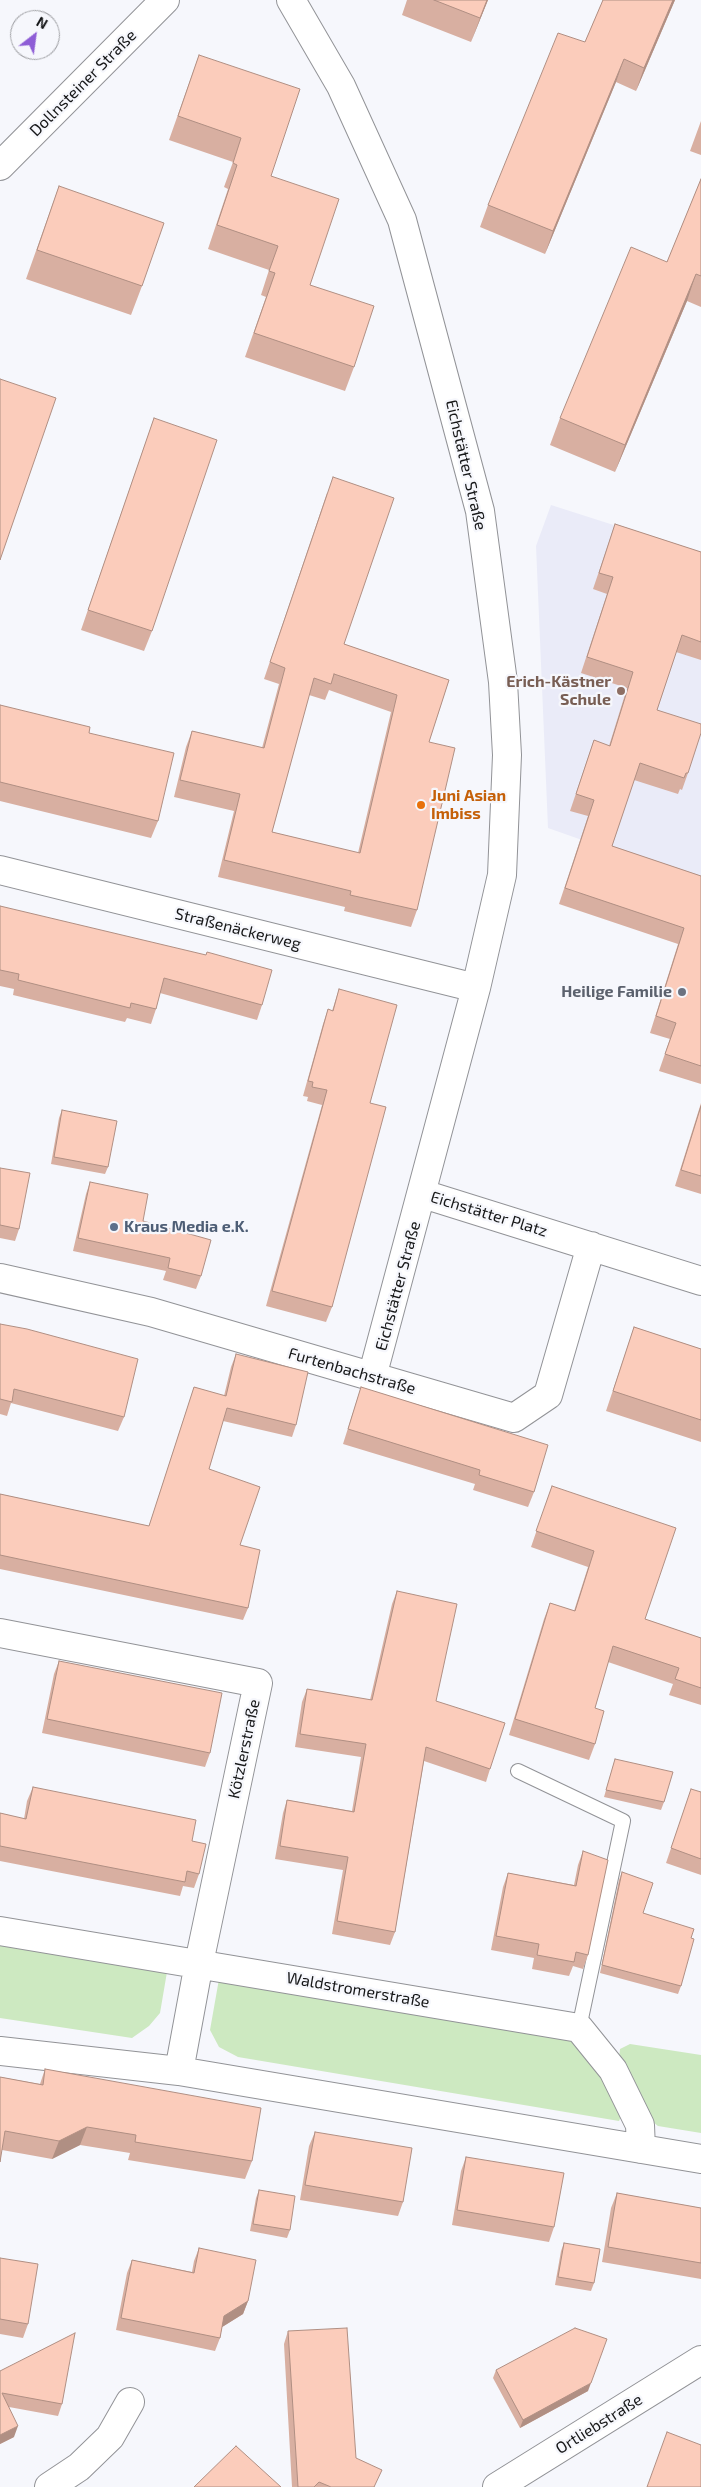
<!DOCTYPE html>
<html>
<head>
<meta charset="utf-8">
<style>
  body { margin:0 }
  #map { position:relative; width:701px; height:2487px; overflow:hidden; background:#f6f7fc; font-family:"Exo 2",sans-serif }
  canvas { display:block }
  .north { position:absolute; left:10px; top:10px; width:50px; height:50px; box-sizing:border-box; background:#f6f7fc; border:1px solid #9c9da1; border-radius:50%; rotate:30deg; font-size:14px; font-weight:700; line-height:20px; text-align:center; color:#161718 }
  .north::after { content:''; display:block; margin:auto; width:18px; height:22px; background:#8e5dd6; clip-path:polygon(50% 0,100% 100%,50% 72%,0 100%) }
</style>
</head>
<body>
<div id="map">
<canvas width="701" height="2487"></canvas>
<div class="north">N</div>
</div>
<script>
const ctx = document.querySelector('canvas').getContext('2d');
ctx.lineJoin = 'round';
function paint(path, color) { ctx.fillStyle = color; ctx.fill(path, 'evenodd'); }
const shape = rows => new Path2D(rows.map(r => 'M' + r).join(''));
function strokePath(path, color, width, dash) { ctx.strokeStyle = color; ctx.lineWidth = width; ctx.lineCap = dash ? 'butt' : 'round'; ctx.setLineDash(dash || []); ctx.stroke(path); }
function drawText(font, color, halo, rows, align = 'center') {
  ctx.font = font + ' "Exo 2",sans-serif'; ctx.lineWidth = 4.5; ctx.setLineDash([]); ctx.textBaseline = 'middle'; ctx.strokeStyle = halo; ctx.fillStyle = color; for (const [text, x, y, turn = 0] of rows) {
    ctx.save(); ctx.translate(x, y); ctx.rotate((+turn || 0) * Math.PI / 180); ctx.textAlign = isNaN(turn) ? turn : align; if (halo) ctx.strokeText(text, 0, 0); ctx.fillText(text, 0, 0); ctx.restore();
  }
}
paint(shape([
  [551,505,701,553,701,882,548,828,536,546]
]), '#eaebf8');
paint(shape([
  [0,1945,167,1972,160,2013,149,2026,132,2038,0,2018],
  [219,1979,569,2039,587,2050,623,2112,619,2121,238,2057,219,2047,210,2030],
  [630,2044,701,2055,701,2133,658,2126,644,2115,619,2059,620,2049]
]), '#cde9c1');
const service = shape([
  [518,1771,623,1821,579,2028]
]);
const minor = shape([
  [291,0,341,86,402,220,480,511,503,682,507,755,502,875,476,988,372,1377],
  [0,166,165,0],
  [0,870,476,988],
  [423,1194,701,1281],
  [0,1278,151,1312,514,1418,548,1395,591,1246],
  [0,1633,258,1683,199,1963,179,2071],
  [0,1931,579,2028,613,2070,640,2125,641,2149],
  [0,2051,179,2071,701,2159],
  [49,2487,79,2467,110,2437,130,2402],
  [497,2487,701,2360]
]);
strokePath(service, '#929397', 16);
strokePath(minor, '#929397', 30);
strokePath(service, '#fff', 14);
strokePath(minor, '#fff', 28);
paint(shape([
  [407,0,488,0,471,42,402,15],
  [603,0,675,0,636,91,616,82,545,254,480,227,488,205,585,42],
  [199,55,271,176,310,285,354,367,345,391,245,357,266,297,261,295,269,270,208,249,228,189,224,187,233,162,169,140],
  [701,121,701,155,690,151],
  [701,179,701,307,687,301,615,472,550,445,560,418,667,262],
  [59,186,142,286,131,315,26,279],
  [154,418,152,631,144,651,81,630],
  [327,493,344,644,449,680,429,742,417,910,411,927,344,911,345,907,218,877,234,811,174,797,186,747,192,731,262,748,279,684,264,679],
  [329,690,391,712,358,853,272,832,309,695,325,700],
  [615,524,701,552,701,660,676,652,657,710,688,773,682,790,680,789,678,794,634,780,612,846,701,876,701,1084,659,1071,670,1039,650,1033,678,944,559,904,588,816,570,811,594,740,609,746,627,688,581,673,607,594,593,589],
  [0,705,89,733,158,821,151,838,0,801],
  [0,906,262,1005,257,1020,160,993,156,1009,151,1024,127,1018,125,1022,13,995,14,989,0,986],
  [339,989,370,1103,332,1307,326,1322,266,1306,322,1105,307,1101,308,1097,303,1096,323,1024,328,1009,332,1011],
  [701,1103,701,1194,675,1186],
  [62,1110,108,1167,105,1174,51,1164,59,1118],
  [0,1168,19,1229,15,1241,0,1238],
  [90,1182,143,1221,201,1276,196,1289,163,1280,166,1271,73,1251,86,1194],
  [0,1324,124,1417,118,1431,11,1403,7,1416,0,1414],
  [634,1327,701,1349,701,1442,606,1411],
  [236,1354,296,1425,292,1437,223,1421,209,1469,240,1545,248,1608,243,1620,0,1569,0,1494,149,1526,194,1387,224,1396,231,1367],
  [361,1387,534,1492,528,1507,473,1490,475,1484,343,1444],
  [552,1486,645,1619,701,1638,701,1705,669,1695,673,1684,608,1662,595,1708,595,1744,589,1760,509,1735,544,1619,550,1603,574,1611,588,1567,531,1547],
  [397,1591,436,1701,490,1769,486,1782,424,1761,395,1932,390,1945,332,1934,343,1870,275,1859,283,1813,287,1800,352,1811,361,1757,295,1747,302,1702,307,1689,370,1700,392,1604],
  [59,1661,210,1753,205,1767,42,1733,54,1674],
  [615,1759,664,1802,661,1810,604,1797],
  [33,1787,192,1841,199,1874,194,1888,183,1886,180,1896,0,1861,0,1813,24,1819,27,1801],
  [701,1792,701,1875,666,1863,686,1804],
  [583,1851,588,1955,583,1969,573,1966,569,1976,532,1969,534,1958,491,1950,503,1887,508,1873,574,1885,578,1865],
  [622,1872,643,1913,691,1938,681,1986,678,1994,600,1973,619,1880],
  [45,2069,252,2161,245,2179,128,2160,130,2153,80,2145,52,2159,2,2150,0,2077,40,2084],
  [315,2132,403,2202,398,2216,300,2200,309,2146],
  [466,2157,554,2227,549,2242,452,2225,461,2171],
  [259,2190,290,2230,287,2238,250,2231,256,2198],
  [617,2193,701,2208,701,2279,602,2262,611,2208],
  [564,2243,594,2283,591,2291,555,2285,561,2251],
  [199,2248,248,2301,243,2314,222,2327,220,2338,215,2351,116,2330,127,2273,132,2260,192,2272,194,2261],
  [0,2258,28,2324,23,2338,0,2334],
  [288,2331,356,2458,375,2487,292,2487,284,2344],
  [496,2370,588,2391,520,2428,493,2378],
  [0,2371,62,2404,58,2416,9,2407,14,2437,0,2444]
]), '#d8afa1');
paint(shape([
  [487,0,488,0,471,42,480,18],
  [673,0,675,0,636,91,644,68],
  [624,59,616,82,545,254,553,231],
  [696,274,687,301,615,472,625,445],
  [87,2127,80,2145,52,2159,59,2141],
  [248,2301,243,2314,219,2329,224,2316],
  [591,2383,588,2391,520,2428,523,2420],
  [18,2426,14,2437,0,2444,0,2435]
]), '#b08f83');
const building = shape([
  [434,0,487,0,480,18,434,0],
  [603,0,673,0,644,68,624,59,553,231,488,205,558,33,585,42,603,0],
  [199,55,300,89,271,176,339,199,310,285,374,306,354,367,254,333,275,273,269,271,278,246,217,225,237,165,233,163,241,138,178,116,199,55],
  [701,179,701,276,696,274,625,445,560,418,631,247,667,262,701,179],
  [59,186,164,223,142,286,37,250,59,186],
  [0,379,56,398,0,560,0,379],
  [154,418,217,440,152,631,88,610,154,418],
  [333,477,394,498,344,644,449,680,429,742,455,748,417,910,350,895,351,891,224,860,240,794,180,780,192,731,264,748,285,668,270,662,333,477],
  [334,674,397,695,360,853,272,832,314,678,331,684,334,674],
  [615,524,701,552,701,642,682,635,657,710,701,724,701,733,688,773,686,773,684,778,640,763,612,846,701,876,701,1066,665,1054,676,1023,656,1016,684,928,565,888,594,800,576,794,594,740,610,746,633,672,587,657,613,577,599,573,615,524],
  [0,705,90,727,89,733,174,753,158,821,0,782,0,705],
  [0,906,206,955,207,952,272,970,262,1005,164,978,156,1009,131,1003,130,1008,18,980,19,974,0,970,0,906],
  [339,989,397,1005,370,1103,386,1107,332,1307,272,1291,327,1090,312,1087,313,1082,308,1081,328,1009,333,1011,339,989],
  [701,1106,701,1176,681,1170,701,1106],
  [62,1110,117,1121,108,1167,54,1157,62,1110],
  [0,1168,30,1173,19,1229,0,1225,0,1168],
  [90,1182,148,1194,143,1221,211,1240,201,1276,168,1268,170,1258,78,1238,90,1182],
  [0,1324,27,1329,138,1359,124,1417,14,1389,12,1402,0,1399,0,1324],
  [634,1327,701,1349,701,1420,613,1391,634,1327],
  [236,1354,308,1372,296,1425,227,1408,209,1469,260,1487,240,1545,260,1550,248,1608,0,1555,0,1494,149,1526,194,1387,226,1396,236,1354],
  [361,1387,548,1445,534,1492,479,1475,480,1470,348,1429,361,1387],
  [552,1486,676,1528,645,1619,701,1638,701,1688,675,1679,679,1668,613,1646,595,1708,604,1711,595,1744,515,1719,550,1603,575,1611,594,1551,536,1531,552,1486],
  [397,1591,457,1604,436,1701,505,1723,490,1769,426,1747,395,1932,337,1921,348,1857,280,1846,287,1800,354,1812,366,1744,300,1734,307,1689,372,1700,397,1591],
  [59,1661,222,1693,210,1753,47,1719,59,1661],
  [615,1759,673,1772,664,1802,606,1790,615,1759],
  [33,1787,196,1820,192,1841,206,1844,199,1874,187,1871,185,1882,0,1846,0,1813,26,1819,33,1787],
  [691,1789,701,1792,701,1859,671,1848,691,1789],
  [583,1851,608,1860,588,1955,576,1952,574,1962,537,1955,539,1944,496,1936,508,1873,576,1886,583,1851],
  [622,1872,653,1883,643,1913,694,1929,691,1938,694,1939,681,1986,602,1965,622,1872],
  [45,2069,261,2108,252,2161,135,2142,136,2135,87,2127,59,2141,5,2131,0,2162,0,2077,43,2085,45,2069],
  [315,2132,412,2148,403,2202,305,2185,315,2132],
  [466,2157,564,2173,554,2227,457,2210,466,2157],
  [259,2190,295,2196,290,2230,253,2224,259,2190],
  [617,2193,701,2208,701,2263,608,2247,617,2193],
  [564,2243,600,2249,594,2283,558,2277,564,2243],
  [199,2248,256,2260,248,2301,224,2316,220,2338,121,2318,132,2260,194,2273,199,2248],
  [0,2258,38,2264,28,2324,0,2319,0,2258],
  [347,2328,356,2458,382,2470,374,2487,331,2487,319,2482,314,2487,298,2487,288,2331,347,2328],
  [575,2328,607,2339,591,2383,523,2420,496,2370,575,2328],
  [75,2333,62,2404,2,2393,18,2426,0,2435,0,2371,75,2333],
  [667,2432,701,2445,701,2487,647,2487,667,2432],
  [236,2446,281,2487,194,2487,236,2446]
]);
paint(building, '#fbccbb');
strokePath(building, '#b08f83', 1);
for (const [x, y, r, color] of [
  [621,691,5,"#8d6e63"],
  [421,805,5,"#e8710a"],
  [682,992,5,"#6b7280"],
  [114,1227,5,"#5c6f8a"]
]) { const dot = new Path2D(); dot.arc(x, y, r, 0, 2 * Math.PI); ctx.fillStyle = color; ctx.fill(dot); strokePath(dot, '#f6f7fc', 2); }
drawText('16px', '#161718', '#f6f7fc', [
  ["Dollnsteiner Straße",83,83,-45],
  ["Eichstätter Straße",466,465,77],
  ["Straßenäckerweg",238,929,14],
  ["Eichstätter Platz",489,1214,17],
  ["Eichstätter Straße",398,1286,-75],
  ["Furtenbachstraße",352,1371,16],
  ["Kötzlerstraße",244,1749,-78],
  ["Waldstromerstraße",358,1990,10],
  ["Ortliebstraße",599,2424,-32]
]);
drawText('bold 16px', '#785e54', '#f6f7fc', [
  ["Erich-Kästner",611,682],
  ["Schule",611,700]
], 'right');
drawText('bold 16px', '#c56008', '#f6f7fc', [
  ["Juni Asian",431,796],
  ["Imbiss",431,814]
], 'left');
drawText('bold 16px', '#5b616d', '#f6f7fc', [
  ["Heilige Familie",672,992]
], 'right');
drawText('bold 16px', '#4e5e75', '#f6f7fc', [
  ["Kraus Media e.K.",124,1227]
], 'left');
</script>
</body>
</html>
